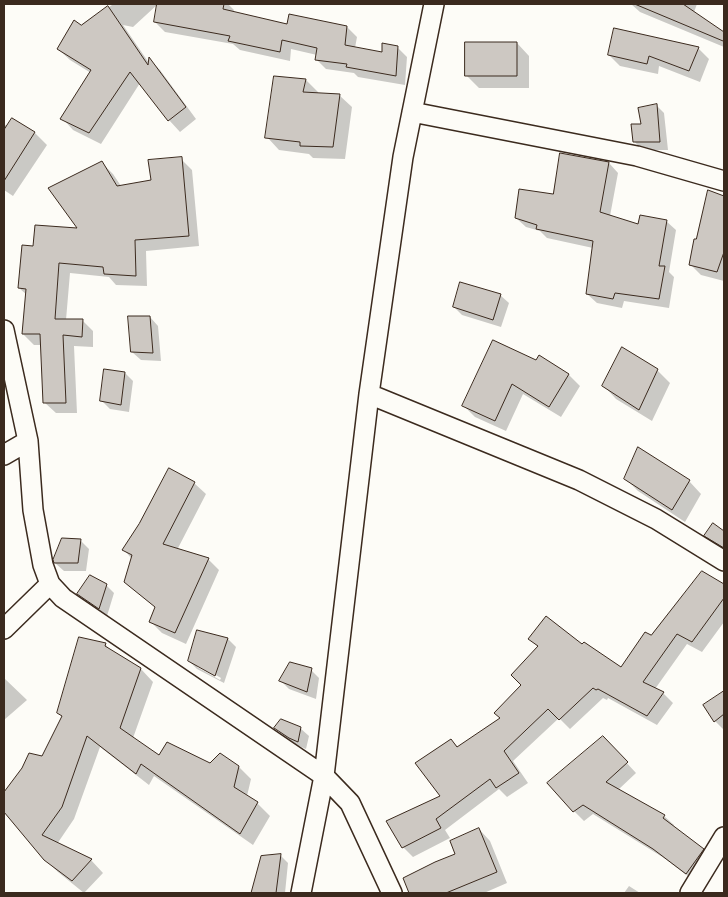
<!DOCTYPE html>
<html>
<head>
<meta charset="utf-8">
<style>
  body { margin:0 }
  #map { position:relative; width:728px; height:897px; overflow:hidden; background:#fdfcf7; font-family:"Architects Daughter",sans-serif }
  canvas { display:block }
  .frame { position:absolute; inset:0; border:5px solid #3b2a1e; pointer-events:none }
</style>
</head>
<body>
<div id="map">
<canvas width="728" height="897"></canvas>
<div class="frame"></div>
</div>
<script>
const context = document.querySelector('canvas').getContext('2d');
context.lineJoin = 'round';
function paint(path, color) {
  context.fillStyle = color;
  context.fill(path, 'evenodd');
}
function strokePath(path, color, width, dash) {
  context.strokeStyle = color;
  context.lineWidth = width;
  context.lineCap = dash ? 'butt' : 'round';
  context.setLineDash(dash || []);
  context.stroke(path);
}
const shadow = new Path2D(`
  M111,4h47l-25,23 -10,-2 26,38 1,-3 10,10 36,49 -16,13 -11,-12 -29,-37 -39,61 -28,-14 -11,-12 29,-45 -21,-13 -12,-11 23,-22 31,-22z
  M158,4h70l6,6 -1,3 55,13 59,1 10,10 -2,11 28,5 14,-6 10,10 -2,28 -47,-8 -4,-4 -28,-4 -10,-10 1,-4 -26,-6 -1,12 -50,-11 -7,-6 -68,-12 -10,-10z
  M631,4h66l-3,8 30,21v14l-84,-35z
  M517,43l12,13v32h-50l-12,-12z
  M698,48l11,11 -9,23 -41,-16 -1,8 -38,-8 -11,-11z
  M275,77l31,3 12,12v2l21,1 13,12 -7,52 -32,-1 -4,-4 -30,-4 -12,-13z
  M656,105l8,8 4,37h-26l-8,-9 8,-16z
  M12,120l23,13 12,12 -34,51 -9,-6v-66l4,3z
  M561,155l48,8 9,10 -8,43 29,10 27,-5 10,9 -7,42 5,5 -5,31 -45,-7 -2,7 -25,-5 -10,-9 6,-46 -46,-10 -7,-7 -14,-4 -10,-9 38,-23z
  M181,159l11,11 7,76 -53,5 1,35 -31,-1 -7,-8 -39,-4 -4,47h16l11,11v16l-19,-1 3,67h-21l-12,-11 -2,-57h-8l-11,-11 4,-39 -8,-7 15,-41 46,-17 22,-67 11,11 8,12 31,-5z
  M709,192l15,5v84l-23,-6 -11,-11z
  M500,295l9,8 -8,24 -39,-12 -8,-8z
  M150,317l8,9 3,35 -20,-1 -9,-8z
  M539,357l30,18 11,11 -19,31 -38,-23 -17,37 -31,-14 -11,-11 73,-45z
  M657,370l13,13 -18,38 -36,-22 -12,-13z
  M125,373l8,8 -4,31 -19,-3 -9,-9z
  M625,478l64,3 12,13 -16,28 -47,-31z
  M194,483l12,11 -29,56 31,9 11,11 -33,74 -24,-11 -11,-11 5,-14 -30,-26 6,-23 -8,-9z
  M80,540l9,9 -3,22h-22l-9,-8z
  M702,572l22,14v36l-22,30 -15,-8 -32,45 8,4 10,10 -16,22 -49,-27 -1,2 -4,-2 -33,31 -11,-11 -46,43 15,22 -21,14 -8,-8 -54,41 5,8 -37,19 -10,-10 39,-50 9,-57 8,8 43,-29 20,-34 16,-38 -8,-8 53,7 38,23 30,-32z
  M106,585l8,8 -7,23 -20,-14 -9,-8z
  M228,639l8,8 -12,36 -27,-14 -8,-8zM197,664l24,14 -1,2 -23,-13z
  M105,644l8,9 28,16 12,13 -20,56 26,19 80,10 12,12 -4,17 10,7 13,13 -17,29 -99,-69 -5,9 -49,-38 -26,72 -17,25 34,16 12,13 -19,20 -26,-21 -13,-13 -41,-49v-16l19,-25 20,-11 20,-41 -4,-4z
  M311,670l8,8 -3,21 -27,-10 -8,-8z
  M4,678l23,22 -23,20z
  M724,693v37l-9,-9 -11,-16z
  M276,728h24l9,8 -3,13 -7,-3 -15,-10z
  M613,748l23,25 -18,17 46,26 10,9 -1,2 30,23 9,10 -15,23 -33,-25 -71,-44 -9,7 -10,-10z
  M479,829l11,12 17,42 -23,10h-73l-7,-14 52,-25z
  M280,855l8,8 -3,30h-33l10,-35z
  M629,886l11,7h-16z`);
const building = new Path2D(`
  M157,4h67l-1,5 64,15 2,-10 58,12 -2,19 37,7v-9l16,3 -2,30 -50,-9 1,-3 -32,-4 2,-12 -35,-8 -2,12 -52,-11 2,-5 -76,-14z
  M635,4h48l41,28v9z
  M108,6l40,59 1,-8 37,50 -18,14 -38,-49 -41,61 -29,-14 31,-49 -34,-21 17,-29 7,5z
  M614,28l85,19 -10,24 -40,-15 -2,8 -39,-9z
  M465,42h52v34h-52z
  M274,76l32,3 -3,13 37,2 -7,53 -33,-1v-4l-35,-4z
  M657,104l3,38h-27l-2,-18h10l-3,-16z
  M12,118l23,14 -31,49v-51z
  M560,153l49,9 -9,50 38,12 2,-9 27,5 -8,46h6l-6,33 -44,-6 -2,6 -27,-5 7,-53 -57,-12 1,-4 -22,-7 4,-29 34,5z
  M182,157l7,79 -54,4 1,36 -32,-2 -1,-7 -44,-4 -4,56h28l-1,18 -19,-2 3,68h-23l-3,-69h-18l4,-45 -8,-1 4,-43 11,1 2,-21 42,3 -29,-40 54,-27 15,25 34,-6 -3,-20z
  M708,190l16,6v56l-7,20 -28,-7 5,-26h2z
  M460,282l41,12 -8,26 -40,-13z
  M128,316h22l3,37 -22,-1z
  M493,340l43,20 3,-5 30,19 -20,33 -37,-23 -17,37 -33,-15z
  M622,347l36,22 -19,41 -37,-24z
  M104,369l21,3 -4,33 -21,-4z
  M638,447l52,33 -18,30 -48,-31z
  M169,468l26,14 -32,62 46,14 -34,75 -26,-11 6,-15 -31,-25 8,-27 -10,-5 17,-26z
  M713,523l11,8v17l-20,-12z
  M62,538l19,1 -3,24h-24l-1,-3z
  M702,571l22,13v14l-32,44 -15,-8 -34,48 21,10 -17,24 -49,-27 -2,1 -3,-2 -34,32 -11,-11 -44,42 15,22 -23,15 -6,-9 -54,40 5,9 -39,20 -16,-27 54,-25 -25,-33 36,-24 6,8 43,-29 -6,-5 27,-28 -10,-10 27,-29 -10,-7 18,-23 36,28 2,-2 37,25 24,-35 6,3z
  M90,575l17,9 -8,25 -22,-15z
  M197,630l31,8 -13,38 -27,-15z
  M79,637l27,6 -1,3 36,22 -21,60 39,27 8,-13 43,21 10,-10 19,13 -5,21 24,15 -18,32 -99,-70 -5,10 -49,-38 -25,71 -20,28 50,24 -20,22 -28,-21 -40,-48v-20l18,-24 7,-15 13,3 20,-40 -5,-3z
  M290,662l22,6 -5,24 -28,-11z
  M724,691v23l-10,8 -11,-17z
  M281,719l20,8 -3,15 -9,-4 -15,-10z
  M603,736l25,26 -22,20 59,33 -2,3 41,31 -18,25 -33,-25 -70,-44 -10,7 -26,-29z
  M479,828l18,44 -51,21h-37l-6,-15 32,-16 20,-8 -5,-13z
  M281,854l-5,39h-25l10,-37z`);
const street = new Path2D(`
  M412,112l225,44 87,25
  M4,330l24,111 5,69 10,55 7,19 13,14 261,178 26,27 42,90
  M369,394l210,86 77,39 68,42
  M4,455l24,-14
  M4,629l46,-45
  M301,893l23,-117 45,-382 34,-237 31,-153
  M690,893l34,-56`);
paint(shadow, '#0003');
paint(building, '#cdc8c2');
strokePath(building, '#3b2a1e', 1);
strokePath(street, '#3b2a1e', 22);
strokePath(street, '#fdfcf7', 19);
</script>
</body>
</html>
